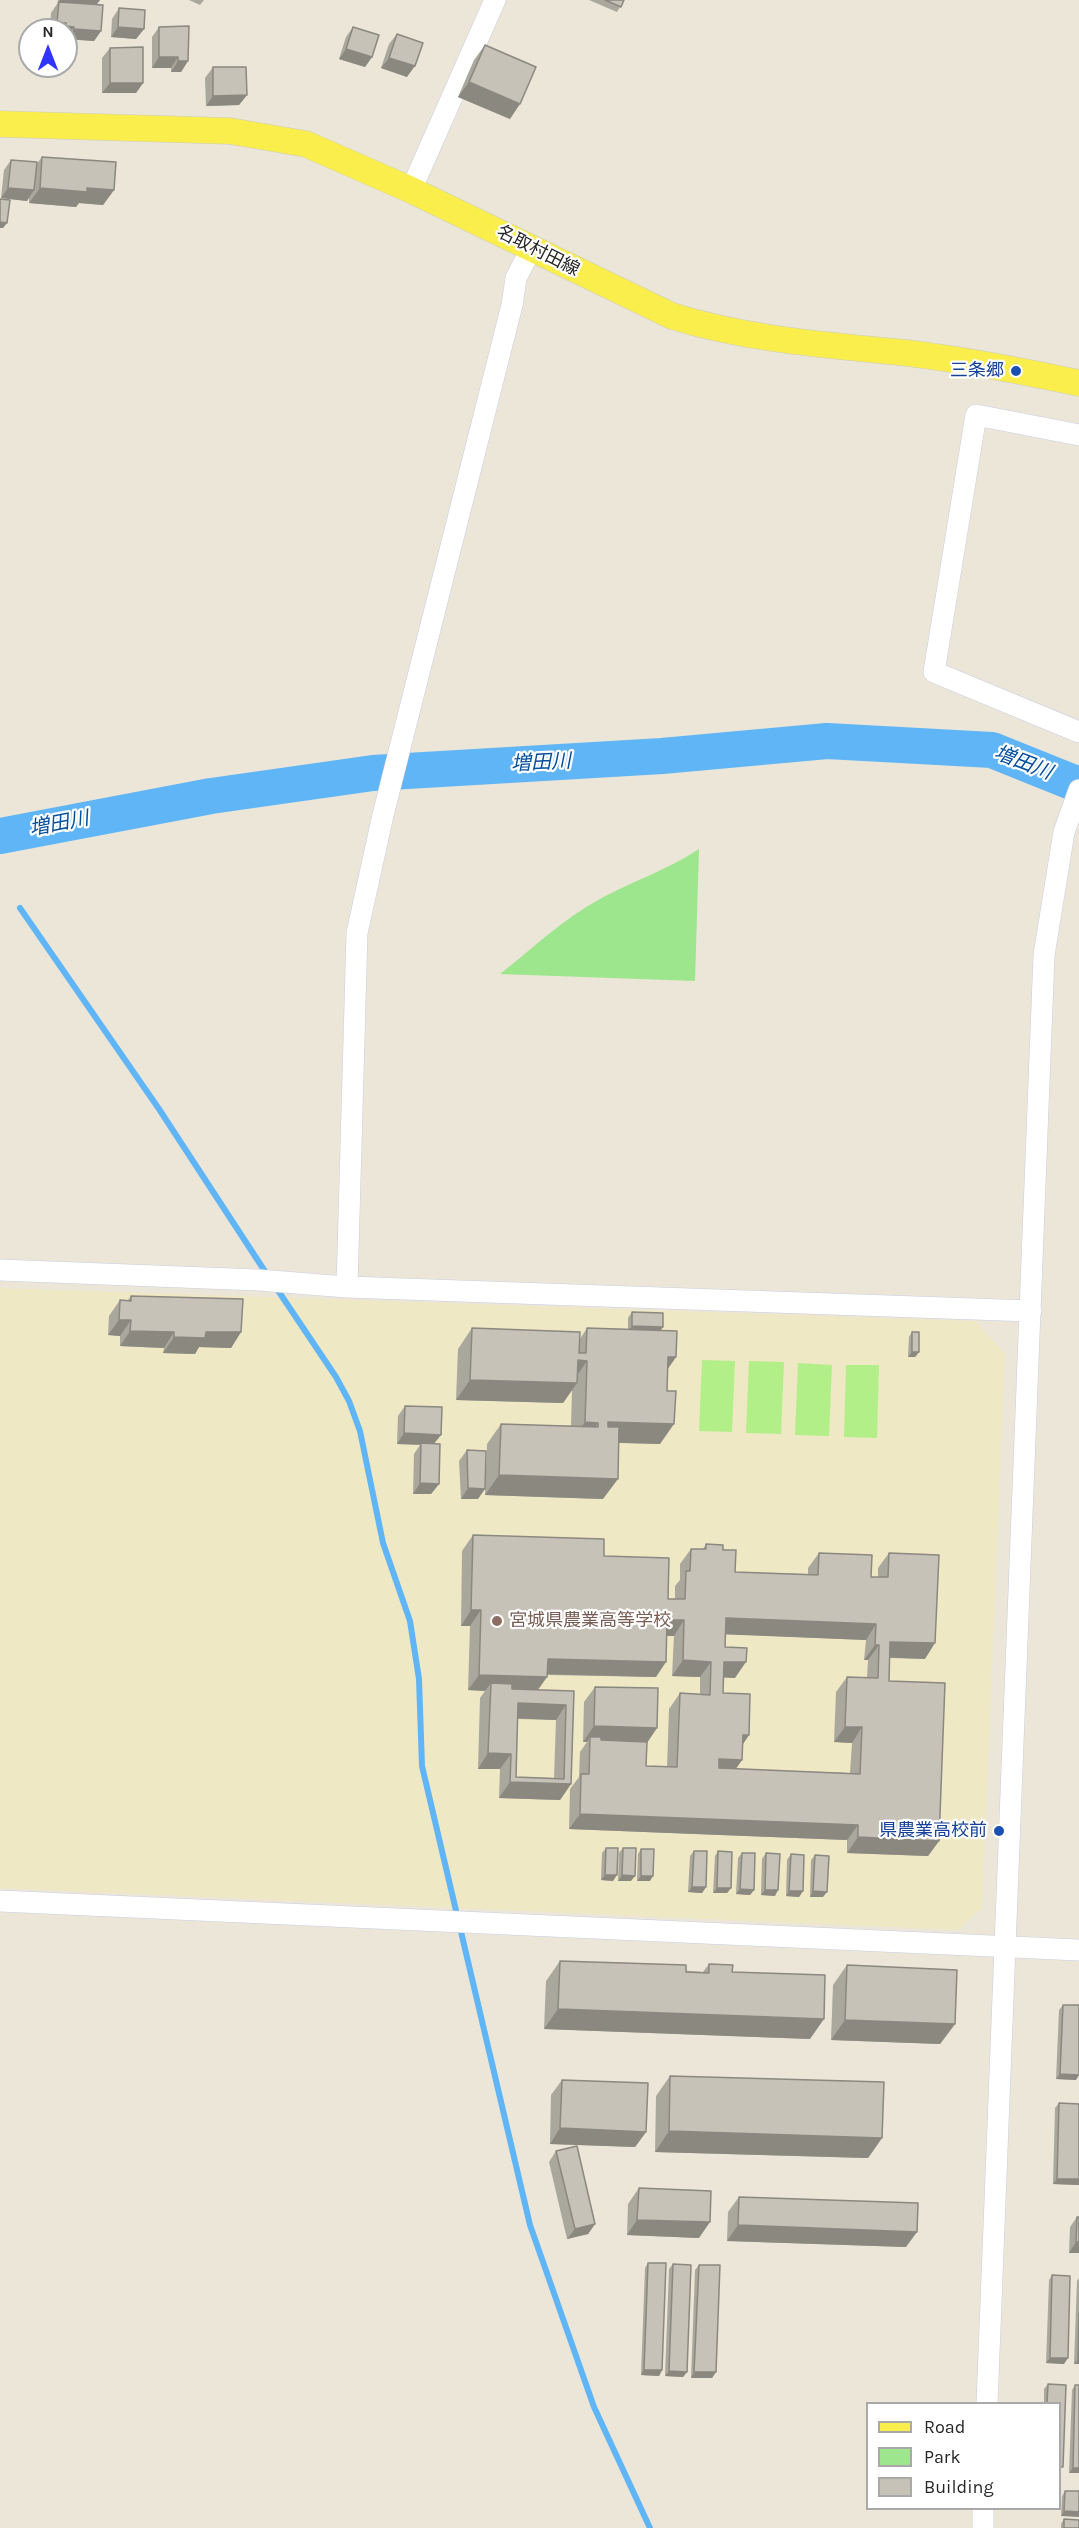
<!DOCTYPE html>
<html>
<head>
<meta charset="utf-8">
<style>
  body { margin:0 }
  #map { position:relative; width:1079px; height:2528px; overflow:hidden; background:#ebe6d7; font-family:Karla,sans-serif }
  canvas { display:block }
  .legend { position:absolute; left:866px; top:2402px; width:195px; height:108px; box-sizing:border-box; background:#fff; border:2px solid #a9a9a9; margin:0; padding:8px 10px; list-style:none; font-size:18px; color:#272727 }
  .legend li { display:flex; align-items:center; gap:12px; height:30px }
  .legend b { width:30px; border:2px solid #a9a9a9 }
  .north { position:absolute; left:18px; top:18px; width:60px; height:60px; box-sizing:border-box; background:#fff; border:2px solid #a9a9a9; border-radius:50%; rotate:0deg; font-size:16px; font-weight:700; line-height:24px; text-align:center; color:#272727 }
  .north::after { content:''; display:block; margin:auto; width:21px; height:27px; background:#3034ff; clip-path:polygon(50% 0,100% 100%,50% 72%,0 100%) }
</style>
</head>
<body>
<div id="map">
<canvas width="1079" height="2528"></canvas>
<ul class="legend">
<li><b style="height:8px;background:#faee4d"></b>Road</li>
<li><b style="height:16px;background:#9de68e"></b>Park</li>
<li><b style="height:16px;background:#c6c2b7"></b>Building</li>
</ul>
<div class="north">N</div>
</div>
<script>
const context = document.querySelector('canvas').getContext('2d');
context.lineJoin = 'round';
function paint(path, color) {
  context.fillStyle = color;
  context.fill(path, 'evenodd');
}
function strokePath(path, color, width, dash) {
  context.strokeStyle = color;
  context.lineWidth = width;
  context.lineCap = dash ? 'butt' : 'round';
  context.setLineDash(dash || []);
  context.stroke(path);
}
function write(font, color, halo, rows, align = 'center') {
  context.font = font + ' Karla,"Noto Sans JP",sans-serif';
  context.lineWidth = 4.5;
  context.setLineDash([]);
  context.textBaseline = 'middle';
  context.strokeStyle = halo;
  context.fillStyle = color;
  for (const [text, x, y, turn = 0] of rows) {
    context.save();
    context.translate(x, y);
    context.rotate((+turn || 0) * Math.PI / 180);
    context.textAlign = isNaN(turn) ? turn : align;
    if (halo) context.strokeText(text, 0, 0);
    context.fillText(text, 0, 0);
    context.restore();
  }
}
const education = new Path2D(`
  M0,1288l975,33 30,33 -23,554 -24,22 -958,-42z`);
const green = new Path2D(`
  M699,849l-4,132 -195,-7c32,-25 64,-56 100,-75 33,-18 67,-29 99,-50z`);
const pitch = new Path2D(`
  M702,1360l33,1 -3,71 -33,-1z
  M749,1361l35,1 -3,72 -35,-1z
  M798,1363l34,2 -3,71 -34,-1z
  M846,1365h33l-2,73 -33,-1z`);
const stream = new Path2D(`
  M20,908l139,201 109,167
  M275,1286l61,91 13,24 11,30 23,112 27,78 9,58 3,87 108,459 64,182 56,121`);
const river = new Path2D(`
  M0,836l211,-40 162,-23 289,-17 165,-15 165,9 87,35`);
const minor = new Path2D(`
  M411,190l84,-190
  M1079,435l-103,-20 -42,257 145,60
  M0,1270l258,10 89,7 684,24
  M347,1287l10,-354 26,-118 129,-510 4,-27 15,-29
  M0,1901l1079,49
  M987,2404l57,-1449 20,-123 15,-42
  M983,2528v-20`);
const major = new Path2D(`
  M0,124l230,7 76,13 105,46 261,126c77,24 156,29 235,37 58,7 115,18 172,30`);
const wall = new Path2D(`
  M58,0h42l-4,4 5,27 -7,10 -28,-2v-9h-16l1,-17 6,-9z
  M189,0h15l-4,5z
  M589,0h35l-7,12z
  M119,8l25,21 -8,10 -25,-2 1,-18z
  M159,27l29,34 -7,11h-10v-4h-19v-31z
  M353,27l19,30 -7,10 -26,-8 7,-22z
  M397,34l10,43 -26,-9 8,-24z
  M485,45l25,74 -52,-22 16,-37z
  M110,48l33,35 -7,10h-34v-35z
  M213,67l34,28 -8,10 -33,1 -1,-28z
  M42,157l72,33 -11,15 -24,-2 -3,4 -47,-4v-6l-2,4 -26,-3 3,-28 7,-10 25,5z
  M131,1296l110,36 -10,16 -32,-1 -4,7 -32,-1 1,-5 -44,-2v-10l-12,-1 1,-19 11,-16h8z
  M632,1312l29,18 15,27 -9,13 -7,74 -41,-1 -16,56 -118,-4 2,-51 14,-20 70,2 1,-36 -9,13 -107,-3 2,-51 14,-21 108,11 7,-11 41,1v-11z
  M912,1332l7,20 -4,5h-7l1,-20z
  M405,1406l29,38 5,40 -8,10h-18l1,-40 6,-9 -23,-1 1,-28z
  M467,1450l11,49h-17l-2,-38z
  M473,1535l131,21 64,43h7v-13l5,-6v-16l11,-15h12l3,-5 17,6 12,22 73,2v-6l11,-15 52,24h7v-9l11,-15 36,106 -35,-1 -1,23 50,160 -11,15 -81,-3v-13l-278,-11 1,-40 9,-12 1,-25 7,-10h-4l1,-40 11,-15 52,55 -1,24 21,1 2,-58 11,-16 20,1v-17l-28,-1 2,-40h-7l-11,41 -109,-2v2l-9,13 36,1 -3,93 -11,16 -61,-2 1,-29h-22l2,-71 5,-7 -17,-1 2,-64h-9l1,-75zM726,1634l140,6 -2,20h4l-1,18 -20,-1 -11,15 -2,50 18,1 -2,30 -114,-4 6,-9 1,-16 6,-9 -26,-42v-16l12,1 -10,-31zM518,1719l38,1 -2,58 -38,-1z
  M606,1848l7,33 -12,-1 1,-27z
  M623,1848l8,33h-13l1,-28z
  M641,1849l9,32h-13l1,-27z
  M694,1851l12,36 -4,6 -14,-1 2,-36z
  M718,1851l13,37 -4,5h-14l2,-37z
  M742,1853l12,37 -4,5 -14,-1 2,-36z
  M766,1853l9,43 -14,-1 1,-36z
  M791,1854l12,37 -4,6 -13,-1 1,-36z
  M815,1855l8,42h-13l1,-37z
  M560,1961l143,11 6,-8 23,8 78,67 -266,-10 2,-48z
  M847,1965l108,59 -15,20 -109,-4 2,-55z
  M1063,2005l13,75 -20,-1 3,-69z
  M670,2076l212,62 -14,20 -213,-6 1,-56z
  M562,2080l84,52 -11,15 -85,-3 1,-49z
  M1059,2103l20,1v81l-26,-1 2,-76z
  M556,2151l39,73 -7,10 -21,5 -18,-77z
  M639,2188l60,50 -72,-3 1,-31z
  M739,2197l167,50 -179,-6 1,-29z
  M1077,2217l2,36h-10l1,-26z
  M648,2263l14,107 -3,6 -18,-1 4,-107z
  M673,2264l14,108 -4,5 -18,-1 4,-107z
  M699,2265l17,107 -4,6h-21l4,-108z
  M1052,2275l12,89 -18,-1 3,-83z
  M1079,2278v86h-5l3,-83z
  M1048,2384l11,19h-15v-14z
  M1075,2385l4,88h-10l3,-83z
  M1065,2491h14l-18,25 1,-20z
  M1064,2519l15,9h-18v-4z`);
const shadedWall = new Path2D(`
  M60,0h40l-6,8 -35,-6z
  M57,22l9,1 -5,7h-9z
  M66,26l8,1 -8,10v-7h-3z
  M118,27l26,2 -8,10 -25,-2z
  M74,29l27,2 -7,10 -28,-2z
  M346,49l26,8 -7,10 -26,-8z
  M159,57h19l-7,11h-19z
  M389,58l26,8 -8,11 -26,-9z
  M178,61h10l-7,11h-10z
  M469,82l51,22 -10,15 -52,-22z
  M110,83h33l-7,10h-34z
  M247,95l-8,10 -33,1 7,-10z
  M8,188l26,2 -7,11 -26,-3z
  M40,188h47l27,2 -11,15 -24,-2 -3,4 -47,-4z
  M0,222l7,1 -4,5h-3z
  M119,1320h12l-11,16 -12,-1z
  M632,1326l31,1 -4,6 -31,-1z
  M130,1331l44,1 -10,16 -44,-2z
  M206,1332h35l-10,16 -32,-1 -4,7 -32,-1 11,-16z
  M912,1352h7l-4,5h-7z
  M668,1357h8l-14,20z
  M578,1360l9,1 -14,20z
  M470,1380l107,3 -14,20 -107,-3z
  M585,1422l13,1 -14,20 -13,-1z
  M608,1422l66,2 -14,20 -66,-2z
  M404,1433l37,2 -8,10 -36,-1z
  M499,1475l119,4 -15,20 -118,-4z
  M420,1483l19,1 -8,10h-18z
  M468,1488l17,1 -7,10h-17z
  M471,1610h10l-11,16h-9z
  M726,1618l150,6 -10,16 -150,-6z
  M667,1620h17l-10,16h-17z
  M890,1642l45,1 -10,16 -46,-2z
  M875,1645h4l-11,15h-4z
  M548,1659l118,3 -10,15 -119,-3z
  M683,1660l28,2 -11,15 -28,-1z
  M724,1662h22l-11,16 -22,-1z
  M479,1675l68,2 -11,15 -46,-1 1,-8 -6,8 -17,-1z
  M518,1703l48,2 -10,15 -48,-2z
  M594,1726l63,2 -10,15 -57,-1v-5l-3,5h-4z
  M845,1727h17l-10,16 -18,-1z
  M743,1735h6l-11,16z
  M488,1753l23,1 -11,15h-22z
  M719,1759l23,1 -11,15 -22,-1z
  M510,1782l61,2 -11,16 -61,-2z
  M580,1814l278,11 -11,15 -278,-11z
  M858,1837l81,4 -11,15 -81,-3z
  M605,1875h12l-4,6 -12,-1z
  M622,1875l13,1 -4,5h-13z
  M641,1876h12l-3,5h-13z
  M692,1887h14l-4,6 -14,-1z
  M717,1888h14l-4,5h-14z
  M740,1889l14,1 -4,5 -14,-1z
  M765,1890h13l-3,6 -14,-1z
  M789,1891h14l-4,6 -13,-1z
  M813,1891l14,1 -4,5h-13z
  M558,2009l266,10 -14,20 -266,-10z
  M845,2020l110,4 -15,20 -109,-4z
  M1060,2074l19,1 -3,5 -20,-1z
  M560,2128l86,4 -11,15 -85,-3z
  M669,2131l213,7 -14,20 -213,-6z
  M1057,2179h22v6l-26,-1z
  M637,2220l73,2 -11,16 -72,-3z
  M595,2224l-7,10 -21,5 8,-10z
  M738,2225l179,7 -11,15 -179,-6z
  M1076,2242h3v11h-10z
  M1050,2358h18l-4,6 -18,-1z
  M1078,2359h1v5h-5z
  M644,2370h18l-3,6 -18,-1z
  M669,2371l18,1 -4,5 -18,-1z
  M694,2372h22l-4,6h-21z
  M1073,2468h6v5h-10z
  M1064,2511l15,1v5l-18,-1z`);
const building = new Path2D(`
  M605,0h19l-3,7z
  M59,2l44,3 -2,26 -27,-2v-2l-8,-1v-3l-9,-1z
  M119,8l26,2 -1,19 -26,-2z
  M189,26l-1,35h-10v-4h-19v-30z
  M353,27l26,8 -7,22 -26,-8z
  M397,34l26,9 -8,23 -26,-8z
  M485,45l51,22 -16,37 -51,-22z
  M143,47v36h-33v-35z
  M213,67h33l1,28 -34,1z
  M42,157l74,5 -2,28 -27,-2v4l-47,-4z
  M11,160l26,2 -3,28 -26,-2z
  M0,199l10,1 -3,23 -7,-1z
  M131,1296l112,3 -2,33h-35l-1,6 -31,-1v-5l-44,-1 1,-11h-12l1,-20 11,1z
  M632,1312l31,1v14l-31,-1z
  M472,1328l108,4 -1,21h7l1,-25 90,3 -1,26h-8l-1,34h9l-2,33 -66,-2v5h11l-1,52 -119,-4 2,-51 97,3v-4l-13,-1 2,-61 -9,-1 -1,23 -107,-3z
  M912,1332h7v20h-7z
  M405,1406l37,1 -1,28 -37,-2z
  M421,1443l19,1 -1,40 -19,-1z
  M467,1450l19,1 -1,38 -17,-1z
  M473,1535l131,4v17l65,2 -1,41h17l1,-28h4l1,-22h15v-5l17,1v5h13l-1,22 83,3 1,-22 53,2 -1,22h17l1,-24 50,2 -4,88 -45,-1 -1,39 56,2 -6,158 -81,-4v-12l-278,-11 1,-40h8l1,-37h11v3l46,2 -1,24 31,1 3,-74 30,2 1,-33 -28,-2 1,-40h-17l-1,42 -118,-3 -1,18 -68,-2 2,-65h-10zM726,1618l150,6 -1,21h4l-1,33 -31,-1 -2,50h17l-2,47 -141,-6v-9l23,1 1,-25h6l1,-41 -27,-1 1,-31h22l1,-14 -22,-1z
  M491,1683l21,1v5l62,2 -3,93 -61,-2 1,-28 -23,-1zM518,1703l48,2 -2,74 -48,-2z
  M595,1687l63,1 -1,40 -63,-2z
  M606,1848h12l-1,27h-12z
  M623,1848h13l-1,28 -13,-1z
  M641,1849h13l-1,27h-12z
  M694,1851h13l-1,36h-14z
  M718,1851l14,1 -1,36h-14z
  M742,1853h13l-1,37 -14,-1z
  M766,1853l14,1 -2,36h-13z
  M791,1854l13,1 -1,36h-14z
  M815,1855l14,1 -2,36 -14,-1z
  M560,1961l126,4v7l23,1v-9l24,1 -1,7 93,3 -1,44 -266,-10z
  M847,1965l110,5 -2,54 -110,-4z
  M1063,2005h16v70l-19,-1z
  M670,2076l214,6 -2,56 -213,-7z
  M562,2080l86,3 -2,49 -86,-4z
  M1059,2103l20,1v75h-22z
  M577,2146l18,78 -20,5 -19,-78z
  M639,2188l72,3 -1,31 -73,-2z
  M739,2197l179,6 -1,29 -179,-7z
  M1077,2217h2v25h-3z
  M648,2263h18l-4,107h-18z
  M673,2264l18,1 -4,107 -18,-1z
  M699,2265h21l-4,107h-22z
  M1052,2275l18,1 -2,82h-18z
  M1079,2313v46h-1z
  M1048,2384l18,1 -3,82h-4v-64h-12z
  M1075,2385h4v83h-6z
  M1065,2491h14v21l-15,-1z
  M1064,2519l15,1v8h-15z`);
const markers = [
  [1016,371,6,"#1a4fb4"],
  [497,1621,6,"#8d6e63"],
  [999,1831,6,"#1a4fb4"]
];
const streetNames = [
  ["名取村田線",538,251,27]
];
const transitNames = [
  ["三条郷",1004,371],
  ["県農業高校前",987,1831]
];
const educationNames = [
  ["宮城県農業高等学校",509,1621]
];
const waterNames = [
  ["増田川",541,763,-3],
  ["増田川",1023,763,21],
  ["増田川",59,824,-11]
];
paint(education, '#efe8c4');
paint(green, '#9de68e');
paint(pitch, '#b2ef89');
strokePath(stream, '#60b5f6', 6);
strokePath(river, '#60b5f6', 36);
strokePath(minor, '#cccce2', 22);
strokePath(major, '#cbcbcb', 27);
strokePath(minor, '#fff', 21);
strokePath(major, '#faee4d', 26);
paint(wall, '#aaa79d');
paint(shadedWall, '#8b8880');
paint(building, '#c6c2b7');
strokePath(building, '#8b8880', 1.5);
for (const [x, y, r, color] of markers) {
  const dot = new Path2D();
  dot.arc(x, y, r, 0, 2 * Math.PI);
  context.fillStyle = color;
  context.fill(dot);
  strokePath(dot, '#fff', 2);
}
write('18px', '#272727', '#fff', streetNames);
write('18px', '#164399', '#fff', transitNames, 'right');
write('18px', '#785e54', '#fff', educationNames, 'left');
write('italic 20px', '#044f9d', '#fff', waterNames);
</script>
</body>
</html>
